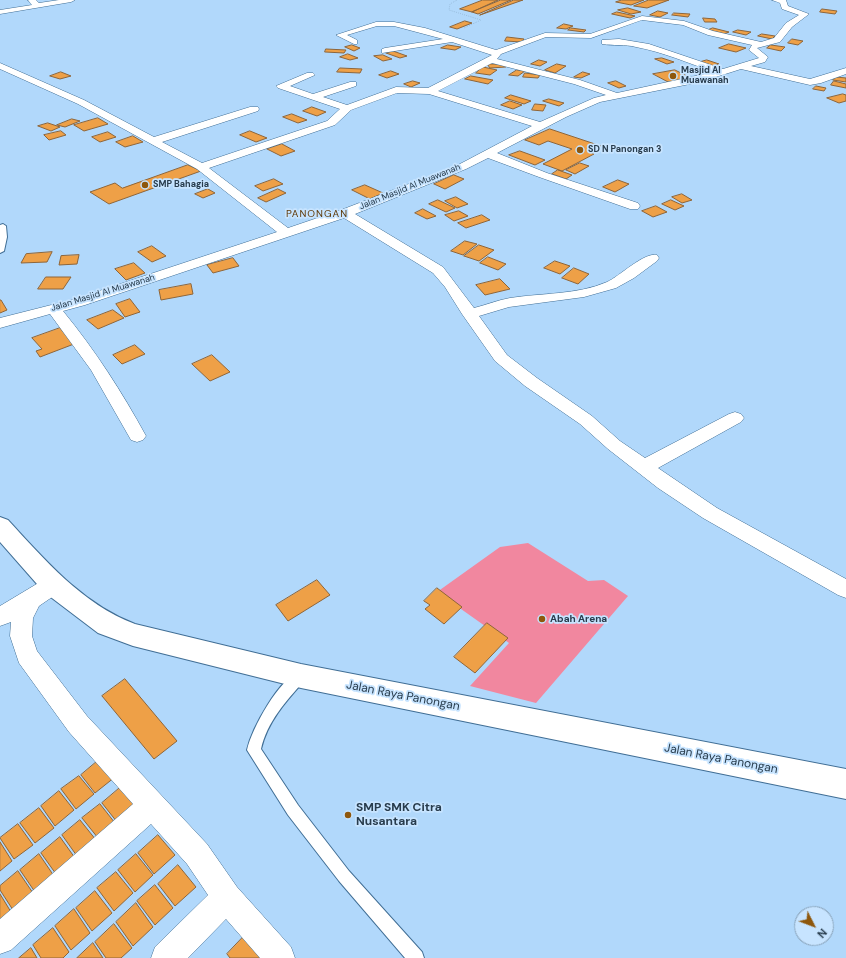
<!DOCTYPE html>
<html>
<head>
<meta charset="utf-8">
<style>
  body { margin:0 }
  #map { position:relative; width:846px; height:958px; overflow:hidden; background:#b1d8fb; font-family:"DM Sans",sans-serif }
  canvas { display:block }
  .north { position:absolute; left:794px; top:906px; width:40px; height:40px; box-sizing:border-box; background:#c7e4ff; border:1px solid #87a1b8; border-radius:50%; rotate:132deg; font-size:11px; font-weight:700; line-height:16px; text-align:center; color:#283c4d }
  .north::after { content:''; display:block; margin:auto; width:14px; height:18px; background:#8e570c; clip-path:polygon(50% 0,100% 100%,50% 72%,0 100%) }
</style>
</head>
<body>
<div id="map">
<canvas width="846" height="958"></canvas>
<div class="north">N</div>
</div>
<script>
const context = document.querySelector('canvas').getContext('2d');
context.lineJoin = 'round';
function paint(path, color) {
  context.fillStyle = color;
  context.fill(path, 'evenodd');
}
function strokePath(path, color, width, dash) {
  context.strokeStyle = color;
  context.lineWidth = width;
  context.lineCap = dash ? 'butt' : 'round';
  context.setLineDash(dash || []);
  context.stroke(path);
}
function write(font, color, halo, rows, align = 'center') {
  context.font = font + ' "DM Sans",sans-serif';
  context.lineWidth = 3.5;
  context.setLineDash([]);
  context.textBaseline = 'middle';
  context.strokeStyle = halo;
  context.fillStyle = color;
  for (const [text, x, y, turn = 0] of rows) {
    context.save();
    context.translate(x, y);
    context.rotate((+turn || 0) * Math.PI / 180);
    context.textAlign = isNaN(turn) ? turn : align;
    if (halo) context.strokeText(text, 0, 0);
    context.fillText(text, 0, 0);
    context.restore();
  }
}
const green = new Path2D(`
  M528,543l60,38 16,-1 24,16 -92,107 -66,-17 39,-43 -72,-51 63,-45z`);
const building = new Path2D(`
  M483,0h15l-26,12 -12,-3z
  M501,0h10l-33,14 -6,-2z
  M514,0h9l-43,15z
  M622,0h22l-13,5 -15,-3z
  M649,0h20l-22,8 -13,-2z
  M628,8l13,4 -10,2 -13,-4z
  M822,9l15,2 -2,3 -15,-2z
  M658,11l10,2 -8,4 -10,-2z
  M617,12l18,4 -5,2 -18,-4z
  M674,13l16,1 -2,3 -16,-2z
  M703,18l12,1 2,3h-12z
  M465,21l7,2 -15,6 -7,-2z
  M564,24l9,2 -7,3 -9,-1z
  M571,28l15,2 -2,2 -16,-2z
  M713,28l16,4 -5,2 -16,-4z
  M738,30l13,2 -5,3 -13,-3z
  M762,34l13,2 -3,3 -14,-3z
  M507,37l17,2 -2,3 -17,-1z
  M792,39l11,2 -5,4 -10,-2z
  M729,44l17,4 -10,4 -17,-4z
  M352,45l8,3 -6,3 -9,-4z
  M448,45l13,2 -6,3 -14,-2z
  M771,45l14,2 -4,4 -14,-3z
  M326,49l20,1 -2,3 -19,-1z
  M393,51l14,5 -7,2 -14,-5z
  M348,54l10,4 -8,2 -10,-3z
  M383,55l9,4 -9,2 -9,-5z
  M662,58l12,4 -7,2 -12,-5z
  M539,60l8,2 -7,4 -9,-2z
  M707,60l12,4 -7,2 -12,-4z
  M488,64h16l2,3 -16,1z
  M557,64l9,2 -11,7 -10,-3z
  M483,67l14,3 -7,5 -14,-2z
  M340,68l22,1 -2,4 -23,-1z
  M517,70l8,1 -7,5 -9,-1z
  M675,70l18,9 -23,4 -17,-9z
  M391,71l8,3 -12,4 -8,-3z
  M61,72l10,4 -11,3 -10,-3z
  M583,72l7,2 -9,4 -7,-1z
  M525,73l15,2 -2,3 -15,-1z
  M471,76l22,4 -5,4 -23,-5z
  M836,77l10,1v4l-13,-2z
  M413,81l7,2 -9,4 -7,-3z
  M616,81l10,5 -7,2 -11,-5z
  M834,81l12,3v4l-15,-3z
  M816,86l10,2 -2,3 -11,-2z
  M843,94l3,1v6l-7,2 -12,-5z
  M511,95l20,6 -7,3 -19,-6z
  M549,99l15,4 -5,3 -16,-5z
  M510,101l12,4 -9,4 -12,-4z
  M535,104l11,1 -3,6 -11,-1z
  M312,107l14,5 -9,4 -14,-5z
  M292,114l15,6 -9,3 -15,-6z
  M98,118l10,6 -24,7 -10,-6z
  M72,119l8,2 -15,6 -8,-2z
  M48,123l12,4 -9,4 -13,-5z
  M550,129l51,17 -12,6 5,2 -32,17 -19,-7 29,-15 -24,-8 -9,4 -14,-5z
  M61,131l5,4 -17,5 -5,-5z
  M250,131l17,7 -11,4 -16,-7z
  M108,132l8,5 -16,5 -8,-5z
  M133,136l10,6 -18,5 -9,-5z
  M282,144l13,7 -14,5 -14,-7z
  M520,151l25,9 -10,5 -26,-10z
  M580,163l9,3 -14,8 -9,-4z
  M188,165l13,6 -92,33 -19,-12 25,-9 7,5z
  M558,170l14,5 -6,4 -14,-5z
  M454,175l10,4 -19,10 -11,-5z
  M274,179l9,5 -20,7 -8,-5z
  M618,180l11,4 -14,8 -12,-5z
  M365,185l18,8 -13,6 -18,-9z
  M208,189l7,4 -12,5 -8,-4z
  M278,189l8,4 -20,9 -8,-4z
  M682,194l10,6 -10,3 -10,-6z
  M456,197l12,7 -11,4 -12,-7z
  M438,200l17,8 -9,4 -17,-8z
  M671,200l13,6 -9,4 -13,-6z
  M656,206l11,6 -14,5 -11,-6z
  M423,209l13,7 -9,3 -12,-6z
  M459,211l9,5 -14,5 -9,-6z
  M482,215l8,5 -24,8 -8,-5z
  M465,241l12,3 -14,11 -12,-4z
  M479,245l15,5 -15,11 -15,-5z
  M152,246l14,10 -14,6 -14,-10z
  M52,252l-5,10 -26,1 5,-9z
  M79,255l-2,9 -18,1 2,-9z
  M488,257l18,7 -8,6 -18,-7z
  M233,258l6,8 -26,7 -6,-8z
  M555,261l15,5 -10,8 -16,-6z
  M134,263l11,10 -19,7 -11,-11z
  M574,268l15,6 -11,10 -16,-6z
  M46,277h25l-8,12h-25z
  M500,279l10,10 -25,6 -9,-10z
  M191,284l2,10 -32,6 -2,-10z
  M130,299l10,13 -15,5 -9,-13z
  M0,300h1l6,10 -7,3z
  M113,310l11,8 -26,11 -11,-9z
  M60,328l14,16 -34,13 -4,-6 6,-2 -10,-11z
  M135,345l10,9 -23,10 -9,-9z
  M212,355l18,17 -20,9 -18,-17z
  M317,580l13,15 -42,26 -12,-16z
  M437,588l25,19 -18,17 -19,-15 5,-4 -6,-4z
  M487,623l21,15 -33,35 -21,-16z
  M125,679l52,62 -23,18 -52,-63z
  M100,759l15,18 -20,16 -14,-18z
  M79,776l15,18 -18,15 -15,-20z
  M122,786l15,19 -20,17 -15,-19z
  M59,791l15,19 -19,16 -14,-20z
  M100,804l15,19 -17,15 -16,-20z
  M39,808l15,20 -19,15 -15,-20z
  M80,820l16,20 -19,16 -15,-21z
  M18,824l15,21 -19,14 -14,-21z
  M158,835l17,20 -21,19 -16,-21z
  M60,837l15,21 -19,16 -15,-21z
  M0,842l12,19 -12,10z
  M39,854l15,22 -19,16 -15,-22z
  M136,854l17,21 -18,17 -17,-22z
  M178,865l18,22 -21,19 -17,-22z
  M18,871l15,22 -20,17 -13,-20v-4z
  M116,872l17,21 -19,18 -17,-23z
  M155,885l18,23 -18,17 -18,-24z
  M95,891l17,22 -20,18 -16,-23z
  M0,894l11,18 -11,10z
  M136,903l17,24 -20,19 -17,-24z
  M74,909l16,24 -19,17 -16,-24z
  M114,924l18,24 -11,10h-15l-11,-16z
  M53,928l16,24 -6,6h-22l-8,-13z
  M247,933l20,25h-37l-3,-4z
  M93,943l10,15h-26z
  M31,948l6,10h-18z`);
const path = new Path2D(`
  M457,0l-7,4 -1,6 32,10 -17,8`);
const lane = new Path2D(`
  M3,224l3,2 1,11 -3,14 -4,2v-28z
  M300,671l4,2 2,4 -2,4c-18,20 -37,41 -43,68l37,56 51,66 73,81 2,6h-19l-66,-77 -51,-66 -41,-65c5,-22 32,-71 53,-79z`);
const street = new Path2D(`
  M28,0h8l3,3 20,-3h16l-4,2 -71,12v-4l32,-5z
  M772,0h14l2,6 21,8 -17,13 -12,15 -23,6 11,9 -3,5 -14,4 59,13 36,-11v6l-25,9 -11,2 -69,-16 -41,13 -100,20 -34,15 -69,36 50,20 91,30 2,3 -2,3h-8l-91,-32 -51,-19 -22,11 -111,45 88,53 31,41c12,-3 24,-8 36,-10 31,-5 67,-3 97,-16 13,-6 37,-30 50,-27l2,3 -2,3 -23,17 -18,10 -32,9 -75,10 -30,9 28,39 30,23 55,38 28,25 25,17 84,-44 6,-2 6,2 3,4 -3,4 -83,46 59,40 129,71v19l-8,-3 -135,-77 -45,-30 -50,-39 -28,-25 -55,-38 -30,-25 -33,-47 -17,-27 -12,-14 -89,-55 -259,87 -22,6c32,39 59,81 83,125l-3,4 -6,2 -6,-2 -40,-70 -41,-56 -50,14v-10l75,-19 202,-67 -80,-63 -119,-65 -78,-35v-6l84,37 70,37 96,-30h8l1,2 -1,2 -96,31 40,21 125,-42 13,-12 -62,-21 -2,-2 31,-13h6l2,2 -25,11 23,8 37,-12h6v4l-33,11 24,8 49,-18 32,1 64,-33 -40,-13 -70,11v-4l3,-1 58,-9 -49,-13h-17l-30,9 10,5v4h-3l-18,-9 40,-13h18l31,6 71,22 49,-17 45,1 52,-18 42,5 29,10 48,11 13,-4 12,-15 13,-8 -17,-6 -2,-6zM642,20l41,5 25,10 44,10 -3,5 10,8 -36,11 -74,-25 -30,-5 -17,1v4c11,2 23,0 34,3 27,5 52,16 78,25l-97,21 -37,-13 -83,-21 4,-5 45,-17 45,1zM492,63l82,21 32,11 -12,3 -54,24 -102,-31zM397,93l32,1 103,32 -74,39 -117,45 -53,18 -79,-60 126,-43 16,-15z
  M53,576l8,3 3,6 -3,6 -22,15 -6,12 -1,18 5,15 50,65 120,128 30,43 54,60 4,11h-35l-34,-39 -38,39h-37l4,-11 53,-52 -21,-31 -36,-40 -140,126 -11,4v-35l133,-115 -64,-72 -50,-69 -9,-27 1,-14 -11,4v-20l45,-27z`);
const secondary = new Path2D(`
  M0,517l8,3c37,40 74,84 127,104l166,40 545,105v30l-545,-111 -168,-42 -35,-13 -54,-41 -44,-50z`);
const markers = [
  [673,76,4,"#8e570c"],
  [580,150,4,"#8e570c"],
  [145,185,4,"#8e570c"],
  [542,619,4,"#8e570c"],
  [348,815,4,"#8e570c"]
];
const farPoinames = [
  ["Masjid Al",681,71],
  ["Muawanah",681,81],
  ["SD N Panongan 3",588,150],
  ["SMP Bahagia",153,185]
];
const farStreetnames = [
  ["Jalan Masjid Al Muawanah",410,187,-22],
  ["Jalan Masjid Al Muawanah",103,293,-17]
];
const farQuarternames = [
  ["PANONGAN",317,214]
];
const poiNames = [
  ["Abah Arena",550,619]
];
const nearStreetnames = [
  ["Jalan Raya Panongan",403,696,11],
  ["Jalan Raya Panongan",721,759,11]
];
const nearPoinames = [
  ["SMP SMK Citra",356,808],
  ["Nusantara",356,822]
];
paint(green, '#f1879f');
paint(building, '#eea047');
strokePath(building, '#8e6539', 1);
strokePath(lane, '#406e95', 2);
strokePath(street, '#406e95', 1);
strokePath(secondary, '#406e95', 2);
strokePath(path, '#86a7c5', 1, [0.5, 1.5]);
paint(lane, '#fff');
paint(street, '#fff');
paint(secondary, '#fff');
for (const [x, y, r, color] of markers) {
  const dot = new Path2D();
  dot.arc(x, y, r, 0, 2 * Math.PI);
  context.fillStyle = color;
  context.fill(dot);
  strokePath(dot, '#c7e4ff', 1.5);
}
write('bold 9px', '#283c4d', '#c7e4ff', farPoinames, 'left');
write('9px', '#283c4d', '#c7e4ff', farStreetnames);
context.letterSpacing = '1px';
write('10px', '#5e3806', '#c7e4ff', farQuarternames);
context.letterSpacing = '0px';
write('bold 10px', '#283c4d', '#c7e4ff', poiNames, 'left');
write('12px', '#283c4d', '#c7e4ff', nearStreetnames);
write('bold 12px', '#283c4d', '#c7e4ff', nearPoinames, 'left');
</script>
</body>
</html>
